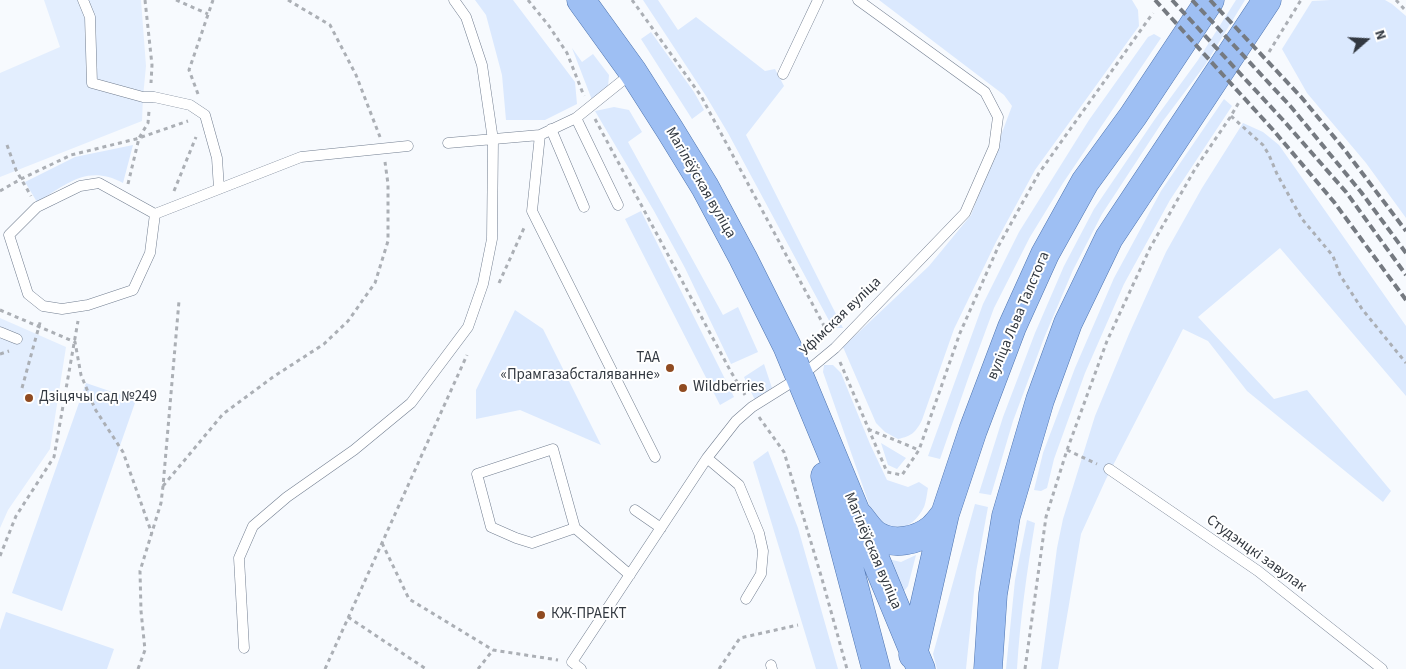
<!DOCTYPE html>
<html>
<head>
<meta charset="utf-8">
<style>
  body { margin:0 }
  #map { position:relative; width:1406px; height:669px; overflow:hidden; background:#f7fafe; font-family:"Source Sans 3",sans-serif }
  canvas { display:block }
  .north { position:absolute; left:1341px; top:15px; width:50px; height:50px; -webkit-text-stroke:4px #fff; paint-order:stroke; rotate:71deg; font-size:14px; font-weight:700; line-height:20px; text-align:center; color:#333941 }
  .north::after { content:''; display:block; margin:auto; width:18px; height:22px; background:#333941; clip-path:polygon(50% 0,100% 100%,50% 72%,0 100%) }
</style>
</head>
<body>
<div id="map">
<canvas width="1406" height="669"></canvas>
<div class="north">N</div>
</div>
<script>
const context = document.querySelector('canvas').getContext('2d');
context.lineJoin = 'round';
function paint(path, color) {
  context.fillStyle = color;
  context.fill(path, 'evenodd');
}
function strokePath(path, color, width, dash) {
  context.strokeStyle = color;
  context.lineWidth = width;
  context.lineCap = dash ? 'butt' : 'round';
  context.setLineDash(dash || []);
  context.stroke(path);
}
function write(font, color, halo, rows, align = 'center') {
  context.font = font + ' "Source Sans 3",sans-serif';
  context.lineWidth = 4;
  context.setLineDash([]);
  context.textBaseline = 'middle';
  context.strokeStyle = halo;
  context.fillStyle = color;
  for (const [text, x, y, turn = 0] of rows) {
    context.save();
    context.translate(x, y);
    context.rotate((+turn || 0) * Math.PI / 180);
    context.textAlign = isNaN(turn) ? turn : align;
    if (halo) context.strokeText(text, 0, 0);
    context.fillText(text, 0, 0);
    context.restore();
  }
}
const built = new Path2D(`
  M44,0h97l5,66 -3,31 -1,24 -142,56v-104l60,-26z
  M0,318l66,29 -16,102 -42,61 -8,18z`);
const green = new Path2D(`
  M475,0h38l62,82 2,22 -32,16h-39l-4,-45 -16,-60z
  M643,0h15l20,30 18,-13 69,54 10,-2 9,17 -38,49 97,193h-10l-105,-195 -22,-37z
  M879,0h253l6,10 1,16 -104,144 -39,72 -42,87 -32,91c-6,12 -10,16 -24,19l-13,-7 -9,-9 -33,-76 86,-81 42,-51 41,-109 -8,-11z
  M1236,0h9l-40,65 -42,56 -61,93 -29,56 -29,68 -31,83 -22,74 -12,-2 24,-76 32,-84 29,-67 30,-57 61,-90 43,-59z
  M1330,0h55l7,4 14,12v202l-40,-55 -59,-70 -25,-44 30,-48z
  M651,32l43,60 10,18 -12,9 -51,-80z
  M1154,34l7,4 -98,145 -33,54 -36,71 -24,65 -30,86 -12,-3 55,-152 36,-72 70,-112 59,-83z
  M572,48l10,14 11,-8 16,21 -1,12 -16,13z
  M1224,99l8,7 -62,94 -46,84 -39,89 -31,86 -7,29 -6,3 -7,-1 9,-37 32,-85 39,-90 47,-87z
  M614,107l15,3 13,22 -14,10 95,173 15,-8 20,45 -27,12 -46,-96 -31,-57 -59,-100z
  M1243,123l20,9 16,13 127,181v70l-126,-148 -82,69 76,82 33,-9 84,101 -8,11 -136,-111 -39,-50 -25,-12 -77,150 -25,55 -23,135h-17l16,-121 6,-29 32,-103 34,-82 37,-82 36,-64z
  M133,145l-10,38c-36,-19 -55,1 -86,19l-12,-20 50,-25z
  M641,211l93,186 -14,8 -95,-186z
  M515,310l28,19 58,116 -81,-35 -44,9v-29z
  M764,364l8,24 -17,12 -11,-23z
  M824,365h9l8,8 29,71 17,36 21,7 11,-5 9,6c-1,6 -2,14 -4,19 -7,15 -23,27 -39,19 -8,-4 -11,-12 -15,-19l-47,-135z
  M86,383l50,17 -74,211 -50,-18z
  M881,443l25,15 -9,11 -9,-4z
  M768,451l30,77 40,141h-22l-63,-207z
  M975,504l13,3 -12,65 -10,97h-29l-4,-15z
  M1027,520l8,3c-8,48 -15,97 -18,146h-11l9,-89z
  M916,555l-8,31 -6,8 -14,-35 13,3z
  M6,612l108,37 -7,20h-107v-39z`);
const path = new Path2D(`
  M145,0l7,65 -1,18
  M176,0l32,14
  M288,0l42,25 26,50 24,62
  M528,0l21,26 18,27 17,43
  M632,0l69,96 128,239
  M1396,0l10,11
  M1269,52l32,-52
  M198,94l-9,-24 24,-70
  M1231,116l32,29 6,10 8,19 25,45 31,37 7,19 22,34 44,54
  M595,119l136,253 14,23
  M7,145l9,25 15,26
  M128,184l11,-46 9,-15 1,-12
  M0,191l21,-12 50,-24 65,-16 52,-18
  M174,191l22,-54
  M499,283l25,-55
  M0,310l75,32 6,33 14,34 28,43 29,82
  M0,354l9,-3
  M840,362l47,110 15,3 17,-25 41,-117 39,-88 40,-72 114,-160
  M22,388l19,-69
  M759,417l25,35 38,127 25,90
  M868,429l51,21
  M1067,450l30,14
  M163,486l60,-72 50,-37 51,-33 24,-23 27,-38 13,-42v-57l-3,-22
  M382,543l27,56 84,51 65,10
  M0,556l16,-40 38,-59 24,-136
  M348,617l78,52
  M138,669l7,-19 -4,-39 -1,-40 21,-68 2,-17 16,-185
  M325,669l142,-314
  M478,669l15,-19
  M719,669l21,-31 58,-13
  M1025,669l21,-152 21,-67 40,-109 43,-93 45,-79 36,-53 8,-14`);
const service = new Path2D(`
  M83,0l7,17 2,66 51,14h11l36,8 15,10 12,43 2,31
  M783,74l35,-74
  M551,129l33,78
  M540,135l-8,76 123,246
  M448,143l92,-8 36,-17
  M618,205l-42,-87 56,-45
  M155,214l-5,39 -17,37 -45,15 -26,4 -19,-3 -15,-12 -19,-59 28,-28 43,-21 19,-3 56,31 146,-57 107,-11
  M0,332l17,7
  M707,458l32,27 20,48 4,18 -2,23 -15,25
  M1109,469l149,102 124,98
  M635,510l26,18
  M575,528l-43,15 -16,-5 -25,-11 -14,-53 76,-25 22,79 55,47
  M244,648l-5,-90 14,-32 34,-29 67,-47 57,-47 57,-76 15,-43 9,-45 1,-99 -11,-75 -16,-48 -12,-17
  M771,665l1,4
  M581,669l-9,-7 135,-204 29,-37 16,-14 48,-30 35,-29 130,-135 29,-66 4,-30 -13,-25 -127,-92`);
const primary = new Path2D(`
  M581,0l52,72 37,58 35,57 38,71 44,88 134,323
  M825,476l51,193
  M860,517c5,6 10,14 16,18 17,11 41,6 56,-6 5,-4 9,-10 13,-15
  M913,655l32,-141 28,-84 39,-103 33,-73 40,-72 48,-66 77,-116
  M988,669l5,-75 13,-78 34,-116 28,-77 41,-85 158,-238`);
const rail = new Path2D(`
  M1155,0l119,131 60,71 72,98
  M1172,0l111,120 63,72 60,83
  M1192,0l100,108 69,84 45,61
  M1210,0l92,98 42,51 62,82`);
const markers = [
  [670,368,5,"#904b21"],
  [683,388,5,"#904b21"],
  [29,398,5,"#904b21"],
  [541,615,5,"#904b21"]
];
const streetNames = [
  ["Магілёўская вуліца",700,183,60],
  ["вуліца Льва Талстога",1019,316,-67],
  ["Уфімская вуліца",841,317,-44],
  ["Магілёўская вуліца",872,551,67],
  ["Студэнцкі завулак",1256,554,36]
];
const poiNames = [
  ["ТАА",660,359,"right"],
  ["«Прамгазабсталяванне»",660,376,"right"],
  ["Wildberries",693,388],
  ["Дзіцячы сад №249",39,398],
  ["КЖ-ПРАЕКТ",551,615]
];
paint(built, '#e3eefe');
paint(green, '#dbe9fe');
strokePath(service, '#727e90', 11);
strokePath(primary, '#4f75b0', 29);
strokePath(path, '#abafb5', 3, [4, 4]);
strokePath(service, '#fff', 10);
strokePath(primary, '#9ebff3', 28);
strokePath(rail, '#757a81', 4, [8, 4]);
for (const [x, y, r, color] of markers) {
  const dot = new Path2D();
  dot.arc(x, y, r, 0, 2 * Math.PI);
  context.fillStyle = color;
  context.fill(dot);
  strokePath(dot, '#fff', 2);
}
write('15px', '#333941', '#fff', streetNames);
write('15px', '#333941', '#fff', poiNames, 'left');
</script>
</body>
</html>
